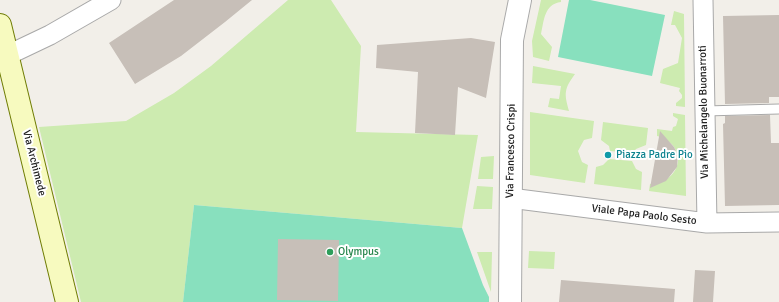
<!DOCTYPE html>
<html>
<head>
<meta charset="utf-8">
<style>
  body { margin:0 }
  canvas { display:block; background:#f2efe9 }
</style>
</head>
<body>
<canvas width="779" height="302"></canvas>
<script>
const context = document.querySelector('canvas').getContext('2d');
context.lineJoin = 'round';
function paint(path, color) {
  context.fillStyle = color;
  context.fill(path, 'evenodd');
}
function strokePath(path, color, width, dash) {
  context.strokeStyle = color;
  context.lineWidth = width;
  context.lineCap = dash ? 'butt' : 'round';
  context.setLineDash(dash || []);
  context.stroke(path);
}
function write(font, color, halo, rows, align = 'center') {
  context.font = font + ' Signika,sans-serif';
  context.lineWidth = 4;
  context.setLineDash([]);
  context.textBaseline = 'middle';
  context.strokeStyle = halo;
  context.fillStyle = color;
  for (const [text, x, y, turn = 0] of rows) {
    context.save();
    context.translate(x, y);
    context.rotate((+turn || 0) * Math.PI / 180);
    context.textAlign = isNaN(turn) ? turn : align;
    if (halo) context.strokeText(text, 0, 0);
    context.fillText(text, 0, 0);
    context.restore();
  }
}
const grass = new Path2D(`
  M288,0h43l30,46 -5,86 122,3 -16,93 -268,-23 -11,97h-102l-42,-175 87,-6 48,-28 37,-27z
  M541,0h20v2c-17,2 -17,19 -20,32l11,13 -3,14 -16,-4 -1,-16z
  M674,11l10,3 1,93 -9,-1v-3l6,-5v-3l-3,-4 1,-3 -20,-5 3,-14 15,-6 4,-25 -7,-13h-4z
  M533,66l42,8c-11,15 -11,19 -6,37l-21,-4 2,-9 9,1 2,-13 -29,-3z
  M530,112l64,9 -2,17 -8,2 -6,11 4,11 6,3 -3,18 -55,-8z
  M673,113l12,2 1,81 -37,-5 1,-7c34,-2 38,-40 7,-48v-7l15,2 1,-4 3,-1 2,-7 -5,-3z
  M603,122l45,6 -2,17 -10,4 -3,4 -23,-2 -1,-5 -8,-6z
  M494,156l-1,23h-15l3,-22z
  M609,159l23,2 4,8 6,3 -1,18 -47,-6 2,-17 7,-2z
  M477,186l16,1 -1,22h-19z
  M529,251l26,1 -1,17 -26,-1z
  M477,252h15l-1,40z`);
const pitch = new Path2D(`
  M569,0h21l75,15 -13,61 -94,-19z
  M194,205l268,23 21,57 6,12v5h-306z`);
const building = new Path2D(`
  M174,0h78l-27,22 -44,34 -46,28 -26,-41z
  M779,15v82h-10v6l-44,1 -2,-88z
  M471,38l24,4 -9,56 -28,-11 -3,48 -40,-2 3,-61 -42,-4 1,-23z
  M770,115l1,28h8v62l-54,1 -2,-82 2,-1v-7z
  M660,131l14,16 4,8 -1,12 -11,14 -16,7z
  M278,239l61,1 -1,61 -61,-1z
  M695,270l20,1 -2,31h-20z
  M561,280l114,9 -1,13h-115z`);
const service = new Path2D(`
  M705,111l74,-2`);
const minor = new Path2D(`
  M703,0l4,223
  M8,55l42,-20 61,-35
  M510,198l197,25 72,-1`);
const tertiary = new Path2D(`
  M510,302l2,-262 8,-40`);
const secondary = new Path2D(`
  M0,25l67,277`);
const markers = [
  [608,155,4,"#0f9aa8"],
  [330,252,4,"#2e9e5b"]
];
const streetNames = [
  ["Via Michelangelo Buonarroti",704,112,-91],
  ["Via Francesco Crispi",511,151,-89],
  ["Via Archimede",34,163,76],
  ["Viale Papa Paolo Sesto",644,215,7]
];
const cultureNames = [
  ["Piazza Padre Pio",616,155]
];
const leisureNames = [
  ["Olympus",338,252]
];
paint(grass, '#cdebb0');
paint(pitch, '#88e0be');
paint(building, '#c7bfb8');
strokePath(service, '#a9a9a9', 11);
strokePath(minor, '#a9a9a9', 21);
strokePath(tertiary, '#a9a9a9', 24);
strokePath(secondary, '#707d05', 24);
strokePath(service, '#fff', 9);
strokePath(minor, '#fff', 19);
strokePath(tertiary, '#fff', 22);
strokePath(secondary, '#f7fabf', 22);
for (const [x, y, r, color] of markers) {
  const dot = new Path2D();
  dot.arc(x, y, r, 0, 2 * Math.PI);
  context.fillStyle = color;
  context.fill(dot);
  strokePath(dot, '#fff', 1.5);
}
write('11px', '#222', '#fff', streetNames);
write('11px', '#0d838f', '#fff', cultureNames, 'left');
write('11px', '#27864d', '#fff', leisureNames, 'left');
</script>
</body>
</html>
